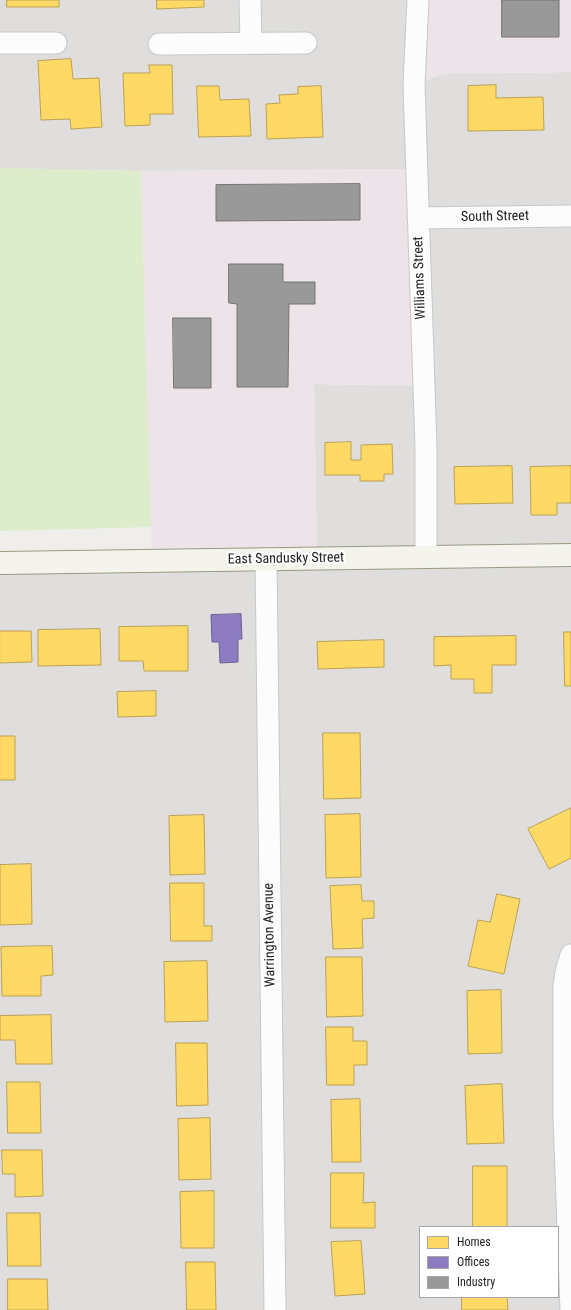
<!DOCTYPE html>
<html>
<head>
<meta charset="utf-8">
<style>
  body { margin:0 }
  #map { position:relative; width:571px; height:1310px; overflow:hidden; background:#f0eeeb; font-family:"Roboto Condensed",sans-serif }
  canvas { display:block }
  .legend { position:absolute; left:419px; top:1226px; width:140px; height:72px; box-sizing:border-box; background:#fff; border:1px solid #a7a7a7; margin:0; padding:5px 7px; list-style:none; font-size:12px; color:#222 }
  .legend li { display:flex; align-items:center; gap:8px; height:20px }
  .legend b { width:20px; border:1px solid #a7a7a7 }
</style>
</head>
<body>
<div id="map">
<canvas width="571" height="1310"></canvas>
<ul class="legend">
<li><b style="height:11px;background:#ffd966"></b>Homes</li>
<li><b style="height:11px;background:#8e7cc3"></b>Offices</li>
<li><b style="height:11px;background:#999"></b>Industry</li>
</ul>
</div>
<script>
const context = document.querySelector('canvas').getContext('2d');
context.lineJoin = 'round';
function paint(path, color) {
  context.fillStyle = color;
  context.fill(path, 'evenodd');
}
function strokePath(path, color, width, dash) {
  context.strokeStyle = color;
  context.lineWidth = width;
  context.lineCap = dash ? 'butt' : 'round';
  context.setLineDash(dash || []);
  context.stroke(path);
}
function write(font, color, halo, rows, align = 'center') {
  context.font = font + ' "Roboto Condensed",sans-serif';
  context.lineWidth = 4;
  context.setLineDash([]);
  context.textBaseline = 'middle';
  context.strokeStyle = halo;
  context.fillStyle = color;
  for (const [text, x, y, turn = 0] of rows) {
    context.save();
    context.translate(x, y);
    context.rotate((+turn || 0) * Math.PI / 180);
    context.textAlign = isNaN(turn) ? turn : align;
    if (halo) context.strokeText(text, 0, 0);
    context.fillText(text, 0, 0);
    context.restore();
  }
}
const residential = new Path2D(`
  M0,0h418l-4,85 29,-11 128,-2v483l-254,3 -3,-174 110,2 -7,-217 -276,2 -141,-3z
  M571,557v753h-571v-746zM420,1227h138v70h-138z`);
const industrial = new Path2D(`
  M418,0h153v72l-128,2 -29,11z
  M417,169l7,217 -110,-2 3,174 -165,3 -11,-390z`);
const grass = new Path2D(`
  M0,168l141,3 10,356 -151,4z`);
const homes = new Path2D(`
  M7,0h52v7h-52z
  M157,0h47v7l-47,2z
  M71,59l2,20 26,-1 3,49 -31,2 -1,-10 -29,1 -3,-59z
  M149,65h23l1,49h-23v11l-25,1 -2,-53h27z
  M496,85v13l47,-1 1,33 -76,1v-45z
  M197,86h22l1,14 29,-1 2,37 -52,1z
  M321,86l2,51 -56,2 -1,-35 14,-1 -1,-8 19,-1v-7z
  M351,442v18h10v-15l31,-1 1,30h-9v7h-24v-6h-35v-32z
  M512,466l1,37 -58,1 -1,-37z
  M571,466v37h-14v12h-26l-1,-48z
  M188,626v45h-44l-1,-10h-24v-34z
  M100,629l1,36 -63,1v-36z
  M0,631h31l1,31 -32,1z
  M564,632h7v54h-6z
  M516,636v29h-24v28h-18v-14h-23v-14l-17,1v-29z
  M384,640v27l-66,2 -1,-27z
  M156,691v25l-38,1 -1,-25z
  M323,733h37l1,65 -37,1z
  M0,736h15v44h-15z
  M571,808v50l-22,11 -21,-40z
  M360,814l1,63 -35,1 -1,-63z
  M204,815l1,59 -35,1 -1,-59z
  M31,864l1,60 -32,1v-60z
  M170,883h34v43h8v15h-41z
  M361,885l1,16h12v17l-12,1 1,29 -30,1 -3,-63z
  M497,894l23,5 -16,75 -36,-8 10,-46 12,2z
  M52,946l1,29 -12,1v20h-39l-1,-49z
  M326,957h36l1,59 -36,1z
  M207,961l1,60 -43,1 -1,-60z
  M501,990l1,63 -34,1 -1,-63z
  M51,1015l1,49h-36l-1,-24h-15v-24z
  M326,1027h27v14h14v24h-13v20h-27z
  M176,1043h31l1,62 -31,1z
  M7,1082h33l1,51h-33z
  M502,1084l2,59 -37,1 -2,-58z
  M360,1099l1,63h-29l-1,-62z
  M210,1118l1,61 -32,1 -1,-61z
  M2,1150h40l1,46 -28,1v-23h-12z
  M473,1166h34v61h-34z
  M331,1173h33l-1,30 12,-1v26h-44z
  M214,1191v57h-33l-1,-56z
  M7,1213h33l1,53h-33z
  M361,1241l4,53 -30,2 -4,-54z
  M186,1262h29l1,48h-29z
  M8,1279h39l1,31h-40z
  M462,1297h45l1,13h-46z`);
const offices = new Path2D(`
  M241,614l1,25h-4v23l-18,1 -1,-21h-7l-1,-27z`);
const industry = new Path2D(`
  M502,0h57v37h-57z
  M360,184v36l-144,1v-36z
  M229,264h54v18h32v22h-26l-1,83h-51v-83l-8,-1z
  M173,318h38v70h-37z`);
const minor = new Path2D(`
  M250,0l1,43
  M418,0l-4,85 12,362v110
  M0,43h56
  M159,44l147,-1
  M418,218l153,-2
  M266,559l9,751
  M571,1310l-7,-193v-131l2,-14 5,-17`);
const secondary = new Path2D(`
  M0,563l571,-8`);
const streetNames = [
  ["South Street",495,217,-1],
  ["Williams Street",420,278,-92],
  ["East Sandusky Street",286,559,-1],
  ["Warrington Avenue",270,935,-91]
];
paint(residential, '#dfdedc');
paint(industrial, '#ede4e9');
paint(grass, '#ddeccb');
paint(homes, '#ffd966');
strokePath(homes, '#bda252', 1);
paint(offices, '#8e7cc3');
strokePath(offices, '#6e6193', 1);
paint(industry, '#999');
strokePath(industry, '#757575', 1);
strokePath(minor, '#c9c8c7', 23);
strokePath(secondary, '#999a82', 24);
strokePath(minor, '#fdfcfc', 21);
strokePath(secondary, '#f4f4ed', 22);
write('14px', '#222', '#fff', streetNames);
</script>
</body>
</html>
